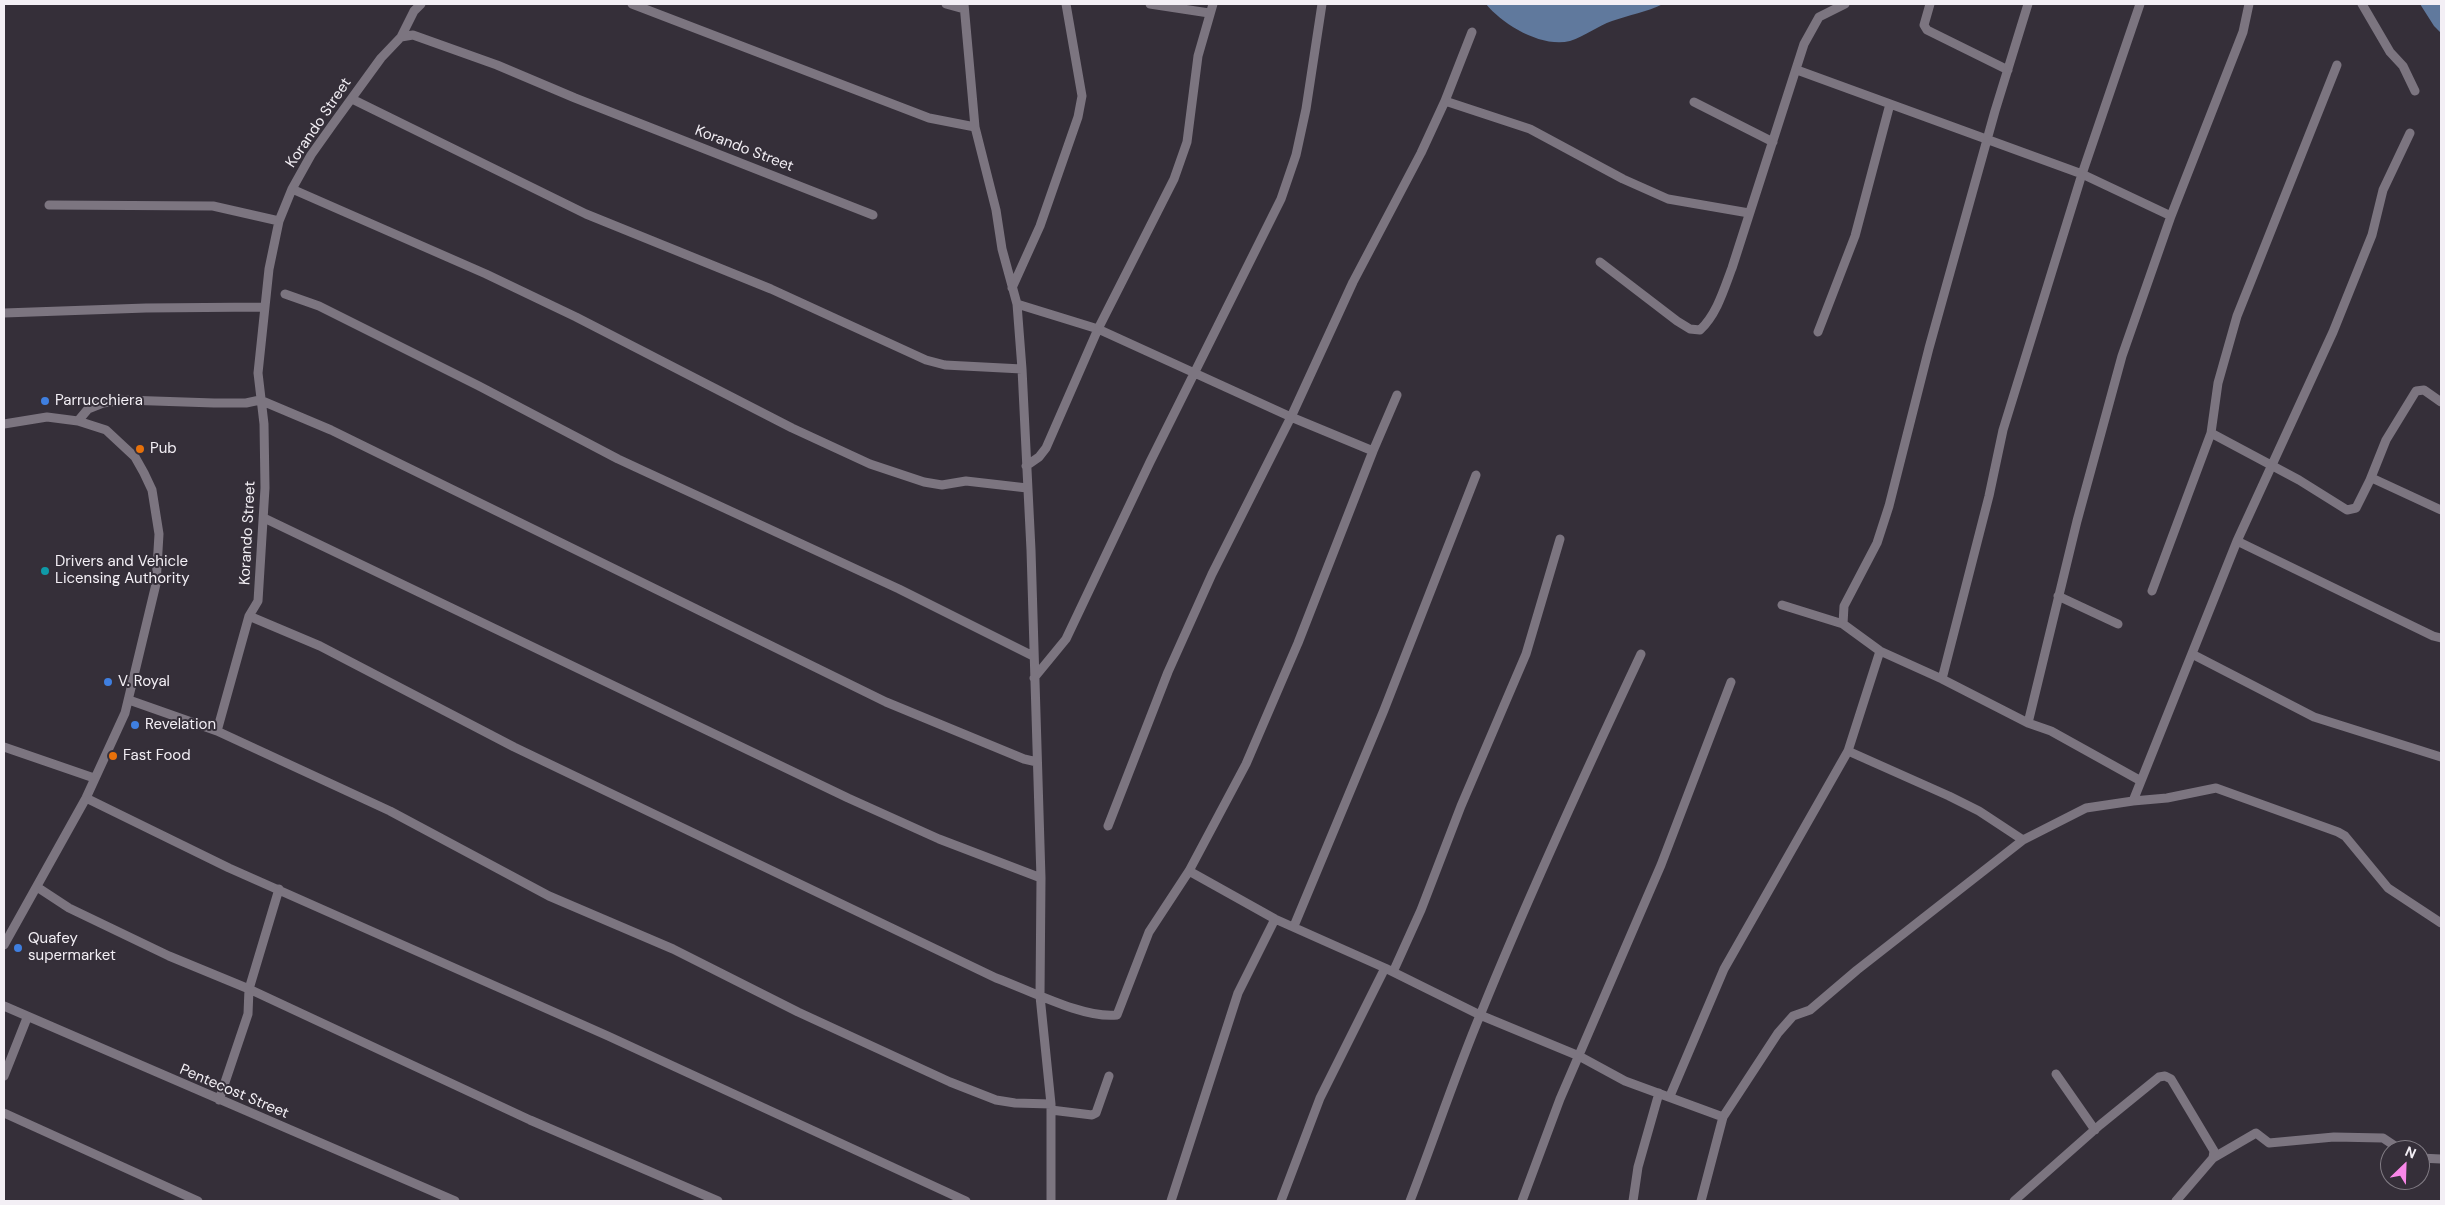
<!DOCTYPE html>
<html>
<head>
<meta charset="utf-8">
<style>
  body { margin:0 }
  #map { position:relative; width:2445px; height:1205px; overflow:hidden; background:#352f39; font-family:"DM Sans",sans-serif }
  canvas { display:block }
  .frame { position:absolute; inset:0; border:5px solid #f3eff5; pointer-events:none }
  .north { position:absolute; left:2380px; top:1140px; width:50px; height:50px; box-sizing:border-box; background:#352f39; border:1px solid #817c84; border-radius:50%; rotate:24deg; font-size:14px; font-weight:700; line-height:20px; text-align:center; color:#f3eff5 }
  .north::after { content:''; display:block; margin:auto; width:18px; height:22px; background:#f987e8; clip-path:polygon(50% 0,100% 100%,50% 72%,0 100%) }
</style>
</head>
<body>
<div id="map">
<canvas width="2445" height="1205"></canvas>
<div class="frame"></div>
<div class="north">N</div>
</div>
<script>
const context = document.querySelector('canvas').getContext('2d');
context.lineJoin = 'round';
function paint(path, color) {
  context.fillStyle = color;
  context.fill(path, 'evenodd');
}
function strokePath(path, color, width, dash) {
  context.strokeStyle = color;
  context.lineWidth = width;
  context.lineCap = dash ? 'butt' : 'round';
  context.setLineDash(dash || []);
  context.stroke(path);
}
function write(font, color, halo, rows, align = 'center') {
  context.font = font + ' "DM Sans",sans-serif';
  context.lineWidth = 4;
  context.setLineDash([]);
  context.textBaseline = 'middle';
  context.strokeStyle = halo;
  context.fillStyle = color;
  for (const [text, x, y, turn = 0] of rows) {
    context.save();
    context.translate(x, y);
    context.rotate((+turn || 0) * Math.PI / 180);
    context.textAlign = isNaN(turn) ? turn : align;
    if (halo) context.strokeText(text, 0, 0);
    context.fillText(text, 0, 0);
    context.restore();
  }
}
const water = new Path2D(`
  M1486,4h177c-16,8 -34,11 -51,17 -14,5 -27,15 -42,20 -28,7 -67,-16 -84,-37z
  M2420,4h21v29l-7,-7z`);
const minor = new Path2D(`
  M632,4l297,114 46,9
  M946,4l18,5
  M964,4l11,123 21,83 6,39 15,55 5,65 9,181 10,328 -1,118 11,108v97
  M1150,4l59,9
  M1930,4l-6,21 3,5 81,40
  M2028,4l-33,107 -66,237 -40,158 -12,37 -33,63 -1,18 37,27 62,28 86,44 23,8 90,50 -8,20
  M2362,4l28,48 13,14 12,25
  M401,37l13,-26 7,-7
  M1797,70l285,104 89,42
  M352,99l234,115 185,75 155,71 19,5 77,4
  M1445,101l85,28 93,50 45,20 81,14
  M1694,102l79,40
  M292,189l194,85 90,43 216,111 78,36 54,18 18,3 24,-4 61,7
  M49,205l164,1 66,15
  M1600,262l77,59 13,8 10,1c17,-16 24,-41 32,-62l72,-224 15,-27 26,-13
  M1012,288l28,-62 38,-109 4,-21 -16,-92
  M285,294l34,12 160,80 139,73 281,130 134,67
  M1017,304l81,25 193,88 82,34
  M4,313l142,-5 118,-1
  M1818,332l37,-96 35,-132
  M78,421l10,-12 15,-6 22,-3 89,3h32l14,-3 71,30 555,272 138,57 13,3
  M4,424l43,-7 31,4 28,9 29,27 9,16 8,17 7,44 -3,50 -31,129 -39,85 -82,147
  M2211,433l88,47 48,30 9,-2 14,-28 4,-1 67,31
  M1026,466l13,-9 7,-9 52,-119 76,-150 13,-37 11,-86 15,-52
  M2370,480l16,-40 30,-49 8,-1 17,12
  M264,518l584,280 91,41 102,39
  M2237,541l196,95 8,2
  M2152,591l59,-158 7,-50 19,-67 100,-251
  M2058,596l60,28
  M1782,605l61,19
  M249,616l71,30 194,101 482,231c33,12 88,41 121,37l32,-83 40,-61 57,-107 52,-121 75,-192 24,-56
  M2192,654l122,63 127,40
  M1034,678l32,-39 84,-177 131,-263 15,-44 10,-46 16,-105
  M1942,679l47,-183 14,-66 79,-256 58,-170
  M129,700l88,31 173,80 159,85 124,53 125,63 152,70 46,18 19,3 36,1
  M2028,723l49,-202 45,-165 49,-140 72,-184 6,-28
  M217,731l32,-115 9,-15 7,-113 -1,-64 -6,-51 11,-104 10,-48 13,-32 19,-34 22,-31 48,-66 20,-21 12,-2 84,30 78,33 298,117
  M4,747l90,31
  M1848,751l101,45 30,15 44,29
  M2141,781l96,-240 96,-209 39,-97 11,-45 27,-57
  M86,798l143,70 379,168 358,165
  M1108,826l60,-154 44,-98 79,-157 62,-135 68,-129 24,-52 27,-69
  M1189,871l86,48 110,49 95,47 99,41 46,25 98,36 -22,84
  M37,887l32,21 100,48 80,33 281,131 188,81
  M1294,926l90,-216 92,-235
  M1393,972l28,-62 40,-104 65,-152 34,-115
  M4,1006l451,195
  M2056,1074l39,56
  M4,1076l23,-58
  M1670,1096l54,-127 124,-218 32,-100
  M219,1100l29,-86 1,-25 30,-100
  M1051,1110l41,5 4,-2 13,-37
  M4,1113l194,88
  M1723,1117l55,-84 15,-17 17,-6 47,-40 166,-130 63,-32 47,-7 34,-3 49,-10 122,44 7,4 43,52 53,35
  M2213,1158l43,-25 13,10 65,-6 49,1 18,12
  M2420,1158l21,1
  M1171,1201l67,-208 37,-74
  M1281,1201l39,-103 65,-130
  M1410,1201c24,-62 45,-126 71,-188 49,-121 104,-240 160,-359
  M1522,1201l38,-102 101,-234 70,-183
  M1633,1201l5,-34 21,-74
  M2014,1201l86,-76 59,-48 6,-1 6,3 43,72 -1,7 -37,43`);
const markers = [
  [45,401,5,"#3f7fe0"],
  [140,449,5,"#e8710a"],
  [45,571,5,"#0f9aa8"],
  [108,682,5,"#3f7fe0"],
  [135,725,5,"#3f7fe0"],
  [113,756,5,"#e8710a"],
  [18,948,5,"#3f7fe0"]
];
const streetNames = [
  ["Korando Street",319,123,-56],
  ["Korando Street",744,149,21],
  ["Korando Street",248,533,-87],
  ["Pentecost Street",234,1092,23]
];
const poiNames = [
  ["Parrucchiera",55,401],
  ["Pub",150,449],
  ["Drivers and Vehicle",55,562],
  ["Licensing Authority",55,579],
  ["V. Royal",118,682],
  ["Revelation",145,725],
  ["Fast Food",123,756],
  ["Quafey",28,939],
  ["supermarket",28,956]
];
paint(water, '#60799d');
strokePath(minor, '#7c7580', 9);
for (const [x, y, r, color] of markers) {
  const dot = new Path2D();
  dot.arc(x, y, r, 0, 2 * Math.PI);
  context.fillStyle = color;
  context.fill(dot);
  strokePath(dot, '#352f39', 2);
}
write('15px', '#f3eff5', '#352f39', streetNames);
write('15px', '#f3eff5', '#352f39', poiNames, 'left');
</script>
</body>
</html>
